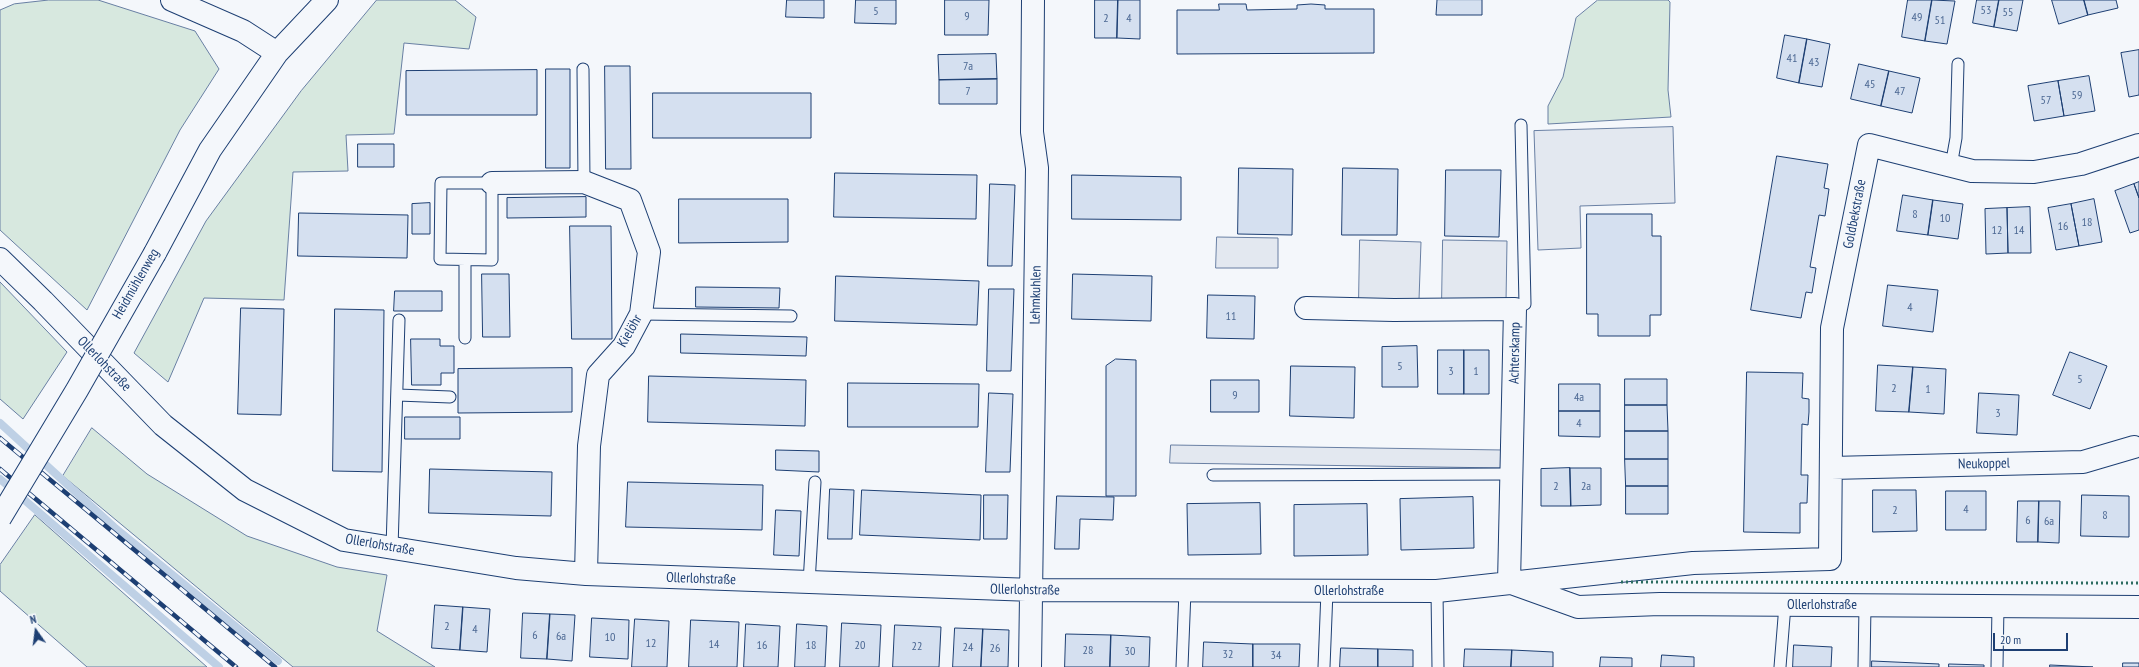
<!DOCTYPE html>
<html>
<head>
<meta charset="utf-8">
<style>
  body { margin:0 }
  #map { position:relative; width:2139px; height:667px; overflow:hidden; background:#f4f7fb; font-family:"PT Sans Narrow",sans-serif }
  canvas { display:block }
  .north { position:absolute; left:16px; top:611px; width:40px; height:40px; -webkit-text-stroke:3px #f4f7fb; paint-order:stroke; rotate:346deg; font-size:11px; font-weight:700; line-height:16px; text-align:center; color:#1d3f73 }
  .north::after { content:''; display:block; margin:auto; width:14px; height:18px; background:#1d3f73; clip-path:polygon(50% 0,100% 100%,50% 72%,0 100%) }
  .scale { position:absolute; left:1993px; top:633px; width:75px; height:18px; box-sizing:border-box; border:2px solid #1d3f73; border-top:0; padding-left:5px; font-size:12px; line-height:14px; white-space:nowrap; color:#1d3f73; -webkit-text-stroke:3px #f4f7fb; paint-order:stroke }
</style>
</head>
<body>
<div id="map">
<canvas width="2139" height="667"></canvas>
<div class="north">N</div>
<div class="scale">20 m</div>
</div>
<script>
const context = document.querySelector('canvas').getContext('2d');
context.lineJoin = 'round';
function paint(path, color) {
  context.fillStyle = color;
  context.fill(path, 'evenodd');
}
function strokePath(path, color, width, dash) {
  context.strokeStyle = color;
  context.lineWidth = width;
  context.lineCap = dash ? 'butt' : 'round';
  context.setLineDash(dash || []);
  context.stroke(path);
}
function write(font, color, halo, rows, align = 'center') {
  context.font = font + ' "PT Sans Narrow",sans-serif';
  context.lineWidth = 3;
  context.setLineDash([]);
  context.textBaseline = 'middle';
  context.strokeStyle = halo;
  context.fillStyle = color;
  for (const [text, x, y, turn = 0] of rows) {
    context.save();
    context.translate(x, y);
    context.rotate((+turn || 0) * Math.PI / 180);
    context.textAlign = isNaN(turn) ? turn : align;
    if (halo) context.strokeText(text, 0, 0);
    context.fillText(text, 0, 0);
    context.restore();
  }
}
const green = new Path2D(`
  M49,0h49l97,31 24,38 -39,61 -93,180 -87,-80v-220l14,-6z
  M377,0h78l21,17 -7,32 -65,-6 -10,91 -48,1 2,36 -55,1 -9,128 -80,-2 -36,84 -34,-29 72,-132 95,-130z
  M1598,0h70l2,2 -2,88 3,27 -123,7v-18l15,-29 13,-59z
  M0,282l67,70 -44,67 -23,-20z
  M92,428l55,46 100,62 90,31 50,8 -10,56 58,36h-142l-230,-191z
  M35,515l172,152h-120l-87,-76v-26z`);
const parking = new Path2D(`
  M1673,127l2,76 -95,3 1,42 -43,2 -4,-119z
  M1217,237l61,1v30h-62z
  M1360,240l61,2 -2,58 -60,-1z
  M1443,240l64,1 -1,61 -64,-1z
  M1171,445l332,5 -1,18 -332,-5z`);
const stream = new Path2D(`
  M0,423l114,104 164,134
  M0,479l219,188`);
const building = new Path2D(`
  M787,0h37v18l-38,-1z
  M856,0h40v24l-41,-1z
  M945,0h44l-1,35h-43z
  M1095,0h23l-1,38h-22z
  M1118,0h22v39l-23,-1z
  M1482,0v15h-46l1,-15z
  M1908,0h24l-7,41 -23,-4z
  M1932,0l23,1 -8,43 -22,-3z
  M1977,0h22l-5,27 -21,-4z
  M1999,0h24l-6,31 -23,-4z
  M2052,0h32l4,15 -29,9z
  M2084,0h32l2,8 -30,7z
  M1219,4h27l1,6 50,-1v-4l14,-1 14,1v4h49v44l-197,1v-44h42z
  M1785,35l22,4 -8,44 -22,-5z
  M1807,39l23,5 -8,43 -23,-4z
  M2139,50v45l-10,2 -8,-44z
  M996,54l1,25 -58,1 -1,-25z
  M1859,64l30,7 -8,35 -30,-7z
  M605,66h25l1,103h-25z
  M546,69h24v99h-24z
  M537,70v45h-131v-44z
  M1889,71l31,7 -8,35 -31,-7z
  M2089,76l6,35 -31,5 -6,-35z
  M997,79v25h-58v-24z
  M2058,81l6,35 -30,5 -6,-35z
  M653,93h158v45h-158z
  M358,144h36v23h-36z
  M1777,156l51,8 -4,24 5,1 -4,27 -6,-1 -9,52 6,1 -4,25 -6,-1 -5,26 -50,-8z
  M1239,168l54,1 -1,66 -54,-1z
  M1343,168l55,1 -1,66h-55z
  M1446,170h55l-2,67 -54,-1z
  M835,173l142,2 -1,44 -142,-2z
  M1072,175l109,2v43l-109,-1z
  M2139,182v16l-5,-14z
  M990,184l25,1 -3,81h-24z
  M2134,184l5,14v32l-9,3 -15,-42z
  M1903,195l30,5 -5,35 -31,-4z
  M586,197v20l-79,1v-20z
  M679,199h109v43l-109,1z
  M2094,199l8,43 -23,4 -8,-42z
  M1933,200l30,4 -5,35 -30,-4z
  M430,203v31h-18v-30z
  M2071,204l8,42 -23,4 -8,-42z
  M2030,207l1,46h-23l-1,-45z
  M2007,208l1,45 -22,1 -1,-45z
  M299,213l109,2 -1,43 -109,-2z
  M1587,214h65v22h9v79h-11v21h-52v-22h-11z
  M570,226h41l1,113h-40z
  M482,274h27l1,63h-27z
  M1073,274l79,2 -1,45 -79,-2z
  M836,276l143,5 -2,44 -142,-4z
  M1888,285l50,5 -5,42 -50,-6z
  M696,287l84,1 -1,20 -83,-1z
  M989,289h25l-3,82h-24z
  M395,291h47v20h-48z
  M1208,295l47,1 -1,43 -47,-1z
  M241,308l43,1 -3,106 -43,-1z
  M335,309l49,1 -2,162 -49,-1z
  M681,334l126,3 -1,19 -125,-3z
  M411,339h29v7h14v27h-13v12h-29z
  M1417,346l1,41h-36v-40z
  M1438,350h26v44h-26z
  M1464,350h25v44h-25z
  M2070,352l37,14 -17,43 -37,-14z
  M1116,359l20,1v136h-30v-130z
  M1878,365l35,2 -4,45 -33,-1z
  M1291,366l64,1 -1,51 -64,-2z
  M1913,367l33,2 -2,45 -35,-2z
  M572,368v44l-114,1v-44z
  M1747,372l56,1 -1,25 7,1v13l-1,13 -6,-1 -1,51h7l-1,28h-7v30l-56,-1z
  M649,376l157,4 -1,46 -157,-4z
  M1625,379h42v26h-42z
  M1211,380h48v32h-48z
  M848,383l131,1 -1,43h-130z
  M1559,384h41v27h-41z
  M989,393l24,1 -3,78h-24z
  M1979,393l40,2 -2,40 -40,-2z
  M1625,405h42l1,26h-43z
  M1559,411h41v26l-41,-1z
  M405,417h55v22h-55z
  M1625,431h43v28h-43z
  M776,450l43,1v21l-43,-2z
  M1625,459h43v27h-42z
  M1570,468l1,38h-30v-37z
  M1570,468h31v37l-30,1z
  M430,469l122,3 -1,44 -122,-3z
  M628,482l135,3 -1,45 -136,-3z
  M1626,486h42v28h-42z
  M830,489l24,1 -2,49h-24z
  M862,490l119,5 -1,45 -120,-5z
  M1873,490h43l1,41 -44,1z
  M1946,491h40v39h-40z
  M984,495h24l-1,44h-23z
  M2082,495l47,1v41l-48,-1z
  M1057,496l57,1 -1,23 -33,-1 -1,30h-24z
  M1473,497l1,51 -73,2 -1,-51z
  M2018,501h21l-1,41h-21z
  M2039,501h21l-1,42 -21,-1z
  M1260,503l1,51 -73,1 -1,-51z
  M1367,504l1,51 -74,1v-51z
  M776,510l25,1 -2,45 -25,-1z
  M435,605l28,2 -3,43 -28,-2z
  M463,607l27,2 -3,43 -27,-2z
  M523,613l27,1 -3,45 -26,-1z
  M550,614l25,1 -3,46 -25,-2z
  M592,618l37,2 -1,39 -38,-2z
  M635,619l34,2 -2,46h-35z
  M691,620l48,2 -2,45h-48z
  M842,623l39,2 -2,42h-39z
  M746,624l34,2 -2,41h-34z
  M797,624l30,2 -2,41h-30z
  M895,625l46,2 -2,40h-46z
  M955,628l28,1 -2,38h-28z
  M983,629l26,1 -1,37h-27z
  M1066,634l45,1 -1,32h-45z
  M1111,635l39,2 -1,30h-39z
  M1204,642l49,2v23h-50z
  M1253,644h47l-1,23h-46z
  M1794,645l38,2 -1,20h-38z
  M1341,648l37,1v18h-38z
  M1378,649l35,1v17h-35z
  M1465,649l47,1 -1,17h-47z
  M1512,650l41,2v15h-42z
  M1662,655l32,2v10h-33z
  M1601,657l31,1v9h-32z
  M1872,661l67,3v3h-67z
  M2123,663h16v4h-16z
  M1949,664l35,1v2h-35z
  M2050,665l43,2h-43z`);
const service = new Path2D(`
  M583,69l1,113
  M1951,166l5,-28 2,-74
  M441,183h51v77l-52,-1z
  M465,260v78
  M1515,309l10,-5 -4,-179
  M641,314l150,2
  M398,395l52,2
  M1213,475l298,-1
  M392,548l7,-228
  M809,583l6,-101
  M1437,591l1,76
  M1182,667l3,-76
  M1324,667l3,-76
  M1780,667l5,-62
  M1864,667l1,-61
  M1997,667l1,-61`);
const minor = new Path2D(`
  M492,183l92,-1 46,18 19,52 -8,62 -17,32 -26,29 -9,71 -3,128
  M0,259l43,42 120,124 82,65 99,50 172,28 70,6 447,16 404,1 256,-28 137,-4 2,-231 37,-183 103,26 62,1 47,-8 58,-19
  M1306,308l88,2 121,-1 -6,274
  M1831,468l252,-6 51,-15
  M1514,584l64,23 82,-3 479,3
  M1030,667l7,-499 -5,-36 1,-132`);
const tertiary = new Path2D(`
  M172,0l71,31 34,22
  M155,253l55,-103 67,-97 50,-53`);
const rail = new Path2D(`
  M0,438l275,229
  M0,469l236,198`);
const tertiaryBridge = new Path2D(`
  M0,518l77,-128 78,-137`);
const hedge = new Path2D(`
  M1621,582l518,1`);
const numberNames = [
  ["53",1986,11],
  ["5",876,12],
  ["55",2008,13],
  ["9",967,17],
  ["49",1917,18],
  ["2",1106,19],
  ["4",1129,19],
  ["51",1940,21],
  ["41",1792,59],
  ["43",1814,63],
  ["7a",968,67],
  ["45",1870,85],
  ["7",968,92],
  ["47",1900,92],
  ["59",2077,96],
  ["57",2046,101],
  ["8",1915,215],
  ["10",1945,219],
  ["18",2087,223],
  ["16",2063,227],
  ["12",1997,231],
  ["14",2019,231],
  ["4",1910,308],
  ["11",1231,317],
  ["5",1400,367],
  ["3",1451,372],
  ["1",1476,372],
  ["5",2080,380],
  ["2",1894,389],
  ["1",1928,390],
  ["9",1235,396],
  ["4a",1579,398],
  ["3",1998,414],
  ["4",1579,424],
  ["2",1556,487],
  ["2a",1586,487],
  ["4",1966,510],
  ["2",1895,511],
  ["8",2105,516],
  ["6",2028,521],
  ["6a",2049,522],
  ["2",447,627],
  ["4",475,630],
  ["6",535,636],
  ["6a",561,637],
  ["10",610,638],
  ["12",651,644],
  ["14",714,645],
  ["16",762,646],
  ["18",811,646],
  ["20",860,646],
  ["22",917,647],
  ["24",968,648],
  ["26",995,649],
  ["28",1088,651],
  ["30",1130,652],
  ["32",1228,655],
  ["34",1276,656]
];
const streetNames = [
  ["Goldbekstraße",1855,214,-79],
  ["Heidmühlenweg",136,284,-60],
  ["Lehmkuhlen",1036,295,-89],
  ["Kielöhr",630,331,-60],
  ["Achterskamp",1515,353,-89],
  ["Ollerlohstraße",104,364,46],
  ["Neukoppel",1984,464,-1],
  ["Ollerlohstraße",380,545,10],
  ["Ollerlohstraße",701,579,2],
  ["Ollerlohstraße",1025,590,1],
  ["Ollerlohstraße",1349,591],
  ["Ollerlohstraße",1822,605]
];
paint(green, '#d7e8df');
strokePath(green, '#687fa3', 1);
paint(parking, '#e3e8f0');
strokePath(parking, '#687fa3', 1);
strokePath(stream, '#bed0e5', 8);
paint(building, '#d5e0f0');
strokePath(building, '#1d3f73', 1);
strokePath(service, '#1d3f73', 13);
strokePath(minor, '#1d3f73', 24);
strokePath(tertiary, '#1d3f73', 24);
strokePath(service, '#f4f7fb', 11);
strokePath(minor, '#f4f7fb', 22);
strokePath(tertiary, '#f4f7fb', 22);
strokePath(rail, '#1d3f73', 4.5);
strokePath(rail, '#f4f7fb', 3, [9]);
strokePath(tertiaryBridge, '#1d3f73', 24, []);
strokePath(tertiaryBridge, '#f4f7fb', 22);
strokePath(hedge, '#2c6c60', 3, [2, 3]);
write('12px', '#4b6792', null, numberNames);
write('14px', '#1d3f73', '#f4f7fb', streetNames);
</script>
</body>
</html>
